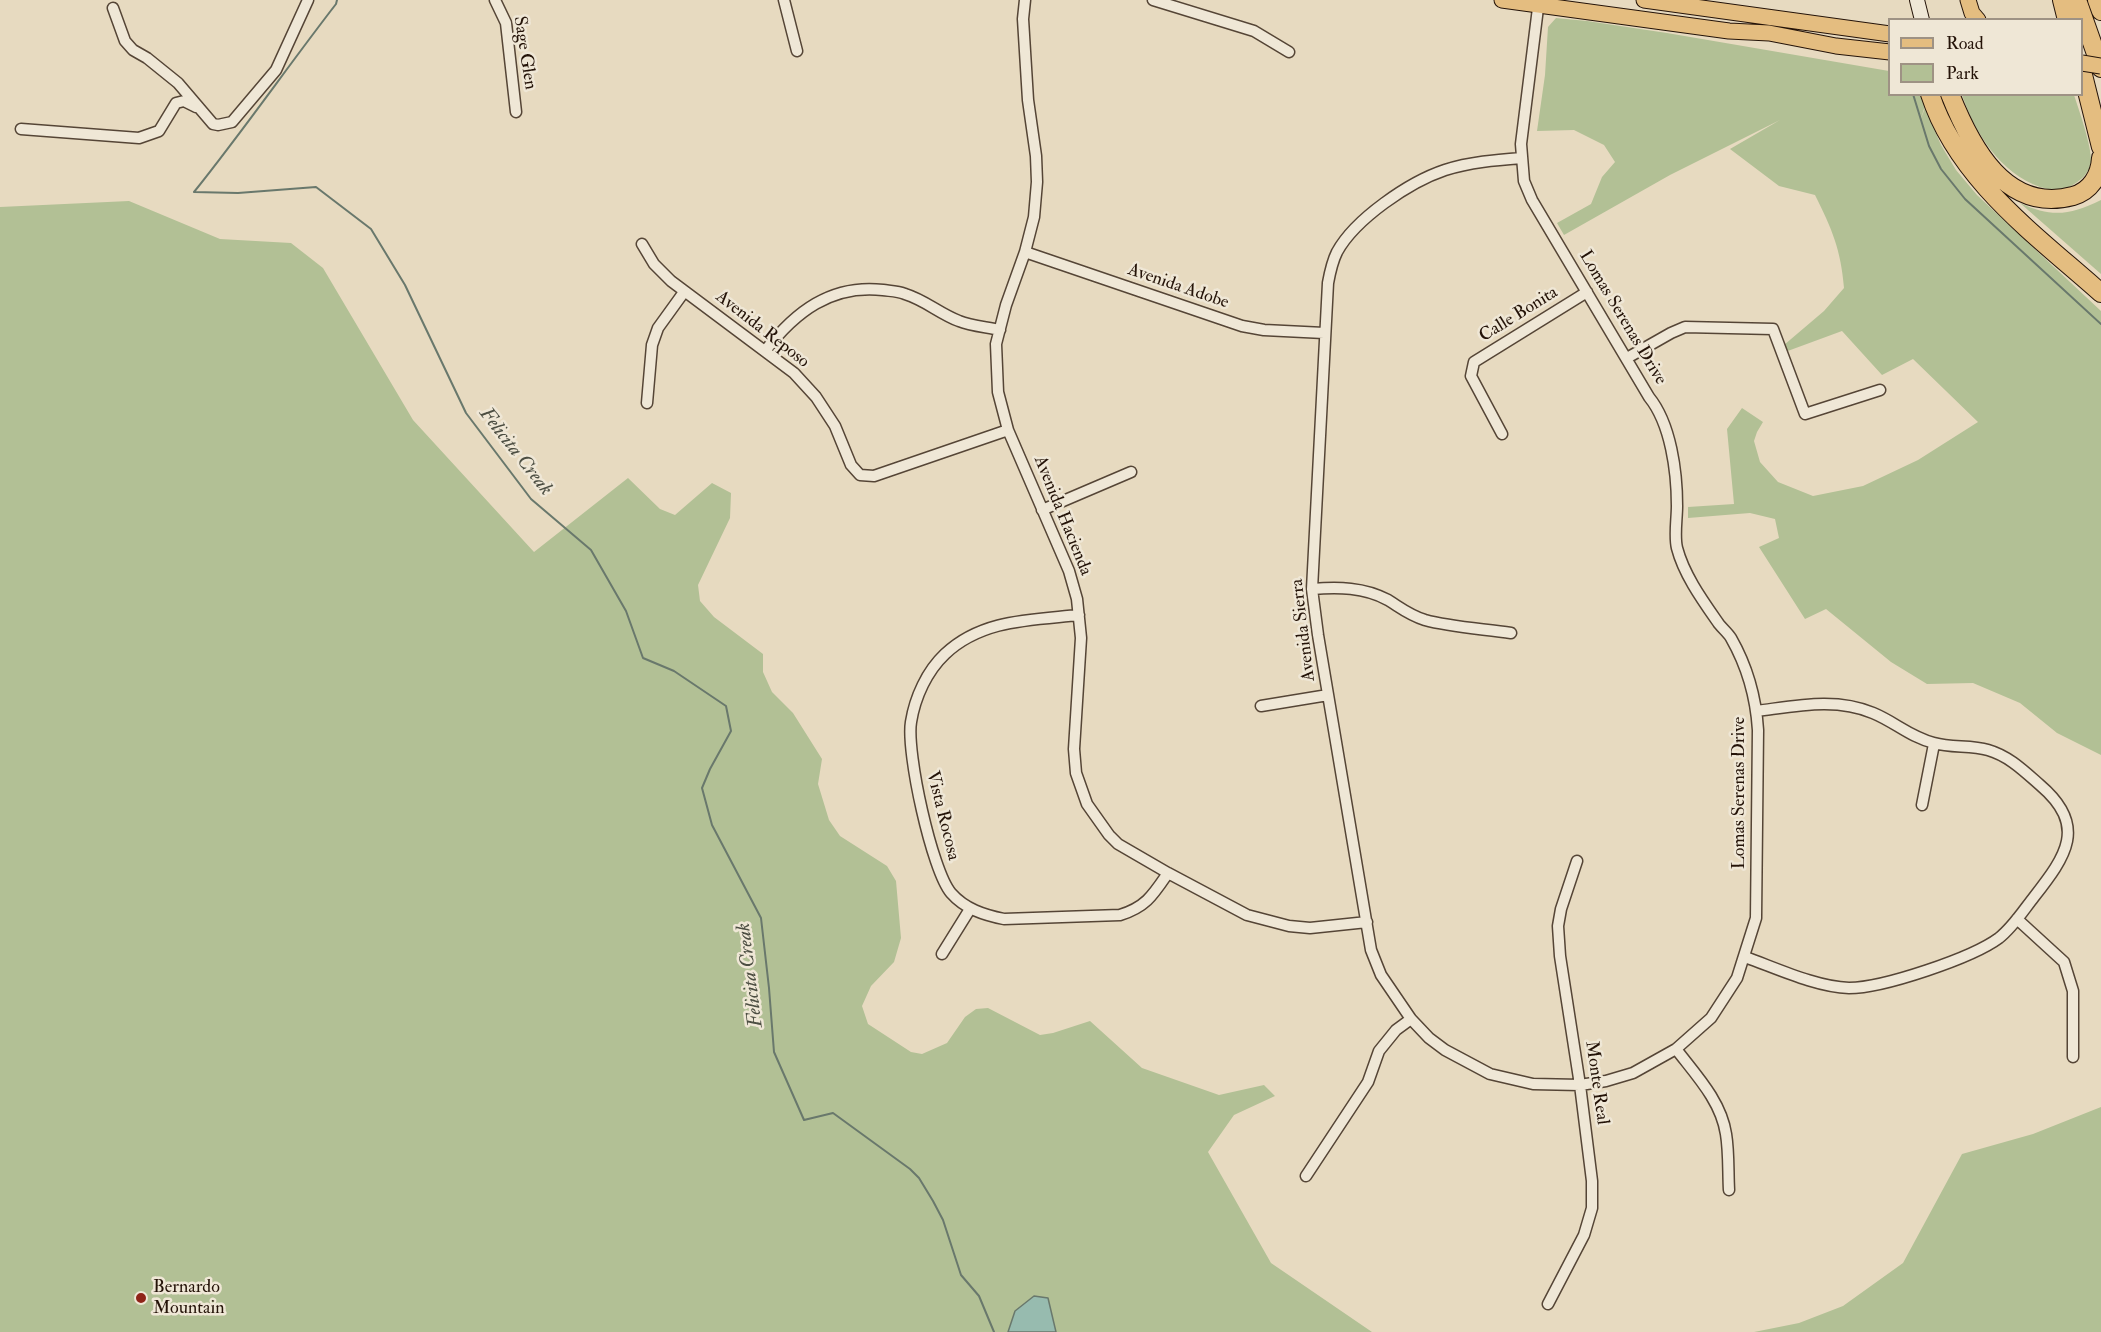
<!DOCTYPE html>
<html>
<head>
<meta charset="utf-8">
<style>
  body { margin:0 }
  #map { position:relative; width:2101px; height:1332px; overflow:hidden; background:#e7dac0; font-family:"IM FELL Double Pica",serif }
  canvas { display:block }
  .legend { position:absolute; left:1888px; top:18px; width:195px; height:78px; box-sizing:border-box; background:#efe7d6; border:2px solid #9e9284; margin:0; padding:8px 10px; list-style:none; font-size:18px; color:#241308 }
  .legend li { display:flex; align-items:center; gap:12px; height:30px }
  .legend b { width:30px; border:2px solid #9e9284 }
</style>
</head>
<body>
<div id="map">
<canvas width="2101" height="1332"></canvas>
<ul class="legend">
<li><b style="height:8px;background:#e4bd80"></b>Road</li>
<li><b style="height:16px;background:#b2c095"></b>Park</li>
</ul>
</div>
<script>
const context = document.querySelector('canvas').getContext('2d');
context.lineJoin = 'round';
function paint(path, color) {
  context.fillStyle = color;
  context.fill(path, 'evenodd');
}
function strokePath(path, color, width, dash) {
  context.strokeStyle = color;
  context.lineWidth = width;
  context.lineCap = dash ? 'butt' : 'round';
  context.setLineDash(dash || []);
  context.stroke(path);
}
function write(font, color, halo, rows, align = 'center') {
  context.font = font + ' "IM FELL Double Pica",serif';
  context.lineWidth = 5;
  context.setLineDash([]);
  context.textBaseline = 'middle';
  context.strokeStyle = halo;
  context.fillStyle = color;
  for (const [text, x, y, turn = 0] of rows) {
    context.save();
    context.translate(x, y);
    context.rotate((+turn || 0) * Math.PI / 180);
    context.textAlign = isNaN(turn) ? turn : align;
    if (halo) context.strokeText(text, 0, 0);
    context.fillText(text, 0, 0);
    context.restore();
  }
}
const green = new Path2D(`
  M1556,18l31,3 80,12 222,38 1,23 32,1 3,11 -5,15 5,-13 16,37 15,25 21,25 124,116v444l-44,-22 -37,-30 -47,-20 -46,1 -36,-22 -65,-53 -21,10 -46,-72 20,-9 -4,-19 -25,-6 -62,5v-11l46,-3 -7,-75 15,-21 21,14 -6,10 -3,9 6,21 18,20 35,14 50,-10 55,-26 60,-38 -65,-63 -31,16 -40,-44 -57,21 -1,-7 40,-34 20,-23c-3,-38 -12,-59 -29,-93l-36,-9 -49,-37 50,-29 -110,55 -106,60 -7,-12 34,-19 11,-27 13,-15 -11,-17 -30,-15 -37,1 8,-56 3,-48z
  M1962,95h112c5,15 18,52 17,67 -2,12 -11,19 -20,24 -9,6 -21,4 -31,1 -40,-14 -65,-54 -78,-92z
  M2101,200v74l-81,-71c32,15 50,12 81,-3z
  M129,201l91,38 71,4 32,25 90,152 121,132 94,-74 32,31 15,6 37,-32 19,10 -1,25 -32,67 2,16 14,16 49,37v18l9,20 21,21 29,46 -4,25 11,36 11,16 47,30 9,15 5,57 -7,24 -23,24 -9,20 6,18 43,28 11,2 25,-11 18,-26 11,-8 12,-1 52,27 13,-2 37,-12 52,47 77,27 45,-10 11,11 -41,19 -26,37 63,111 101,69h-316l-8,-34 -33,13 -7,21h-1008v-1125z
  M2101,1107v225h-347l45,-9 44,-17 60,-43 59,-109 71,-20z`);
const water = new Path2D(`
  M1034,1296l14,2 8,34h-48l7,-21z`);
const stream = new Path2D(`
  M337,0l-1,4c-48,62 -93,127 -142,188l44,1 78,-6 55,42 34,56 61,128 65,86 60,51 35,61 17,47 31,13 52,35 5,25 -21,38 -8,19 10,37 49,93 8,70 5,64 30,68 29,-7 77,56 9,9 14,23 10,19 18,55 18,21 15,36
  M1913,94l16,52 12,23 24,30 136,125`);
const street = new Path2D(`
  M495,0l11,23 10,89
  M784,0l13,51
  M1025,0l-2,19 5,81 8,56 1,26 -3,35 -9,35 -19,53 -10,39 2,48 10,38 61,141 8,28 4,39 -7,111 2,24 11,31 22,31 9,9 50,29 79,42 42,11 21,2 57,-6
  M1153,0l101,31 35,21
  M113,8l12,33 8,9 14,8 31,25 35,41 5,1 14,-3 44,-52 32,-70
  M21,129l118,9 20,-7 17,-28 8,-2 12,6
  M1522,158c-26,2 -52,4 -77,12 -36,12 -90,49 -108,82 -5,10 -7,20 -9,31l-16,306 6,46 53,315 10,25 30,44 18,19 16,12 45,24 43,10 47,1 26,-4 27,-8 43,-24 35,-31 26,-40 19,-60 2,-188c-2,-32 -11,-64 -27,-92 -3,-5 -8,-9 -12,-14 -16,-23 -35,-49 -42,-76 -3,-12 0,-29 0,-42 0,-34 -6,-82 -28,-109l-117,-197 -8,-19 -3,-37 18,-144
  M642,244l12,20 17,17 123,92 22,24 19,29 16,39 9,10 14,1 134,-46
  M1025,252l217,74 22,4 60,3
  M765,351c30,-39 66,-67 118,-61 7,1 15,1 22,4 20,6 35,20 54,27 12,5 28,6 41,9
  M1627,358l44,-25 14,-6 88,2 32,85 75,-24
  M647,403l5,-58 6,-17 26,-36
  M1502,434l-31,-58 3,-14 113,-70
  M1042,510l89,-38
  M1312,589c26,-2 52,-2 76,11 13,8 21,15 37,20 25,7 60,9 86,13
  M1079,615c-47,5 -97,4 -134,39 -18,17 -30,43 -34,68 -5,30 21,149 40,171 14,16 33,22 53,26l116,-4c26,-8 33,-20 48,-42
  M1261,706l67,-11
  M1922,805l12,-61
  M2017,919l47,43 9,29v66
  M942,954l28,-45
  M1745,957c31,11 71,30 104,31 34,0 123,-30 150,-50 14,-11 24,-27 35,-41 32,-41 54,-71 6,-112 -16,-14 -31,-29 -52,-35 -17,-5 -37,-2 -54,-7 -24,-6 -39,-21 -61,-30 -37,-16 -77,-7 -116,-2
  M1676,1049c20,26 45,52 50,85 3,18 2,38 3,56
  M1306,1176l62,-94 11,-31 17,-21 15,-11
  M1548,1304l36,-69 8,-27v-27l-12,-96 -20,-129 -2,-30 3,-17 16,-48`);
const secondary = new Path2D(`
  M1917,0l5,20`);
const primary = new Path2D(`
  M1502,0l227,31 40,2 67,13 54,6
  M1644,0l246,34
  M1968,0l4,13 6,7`);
const highway = new Path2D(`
  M2062,0l5,20
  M2077,0l24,68
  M2097,0l4,11
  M2082,71l19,76
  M1930,94c28,86 106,141 171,199
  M1950,94c21,53 56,120 123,102 18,-5 27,-21 28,-38`);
const primaryBridge = new Path2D(`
  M2082,63l19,3`);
const markers = [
  [141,1298,6,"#8f2418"]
];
const streetNames = [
  ["Sage Glen",524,53,81],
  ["Avenida Adobe",1178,287,19],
  ["Calle Bonita",1519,315,-32],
  ["Lomas Serenas Drive",1622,318,59],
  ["Avenida Reposo",762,330,38],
  ["Avenida Hacienda",1062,516,68],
  ["Avenida Sierra",1304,630,-97],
  ["Lomas Serenas Drive",1740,793,-90],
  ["Vista Rocosa",942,816,76],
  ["Monte Real",1596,1083,82]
];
const poiNames = [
  ["Bernardo",153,1288],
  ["Mountain",153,1309]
];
const waterNames = [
  ["Felicita Creak",515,452,52],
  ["Felicita Creak",751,975,-97]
];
paint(green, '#b2c095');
paint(water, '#97bbaf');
strokePath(water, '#69786c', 1.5);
strokePath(stream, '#69786c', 2);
strokePath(street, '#554536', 13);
strokePath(secondary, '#241308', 16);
strokePath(primary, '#241308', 17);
strokePath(highway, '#241308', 20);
strokePath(street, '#efe7d6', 10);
strokePath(secondary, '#efe7d6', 14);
strokePath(primary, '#e4bd80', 15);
strokePath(highway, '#e4bd80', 18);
strokePath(primaryBridge, '#241308', 17, []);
strokePath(primaryBridge, '#e4bd80', 15);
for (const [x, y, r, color] of markers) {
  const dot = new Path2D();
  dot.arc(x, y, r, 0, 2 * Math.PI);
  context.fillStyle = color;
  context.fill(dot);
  strokePath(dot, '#efe7d6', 2);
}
write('18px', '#241308', '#efe7d6', streetNames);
write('18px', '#241308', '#efe7d6', poiNames, 'left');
write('italic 20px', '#4c4e42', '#efe7d6', waterNames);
</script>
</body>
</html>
